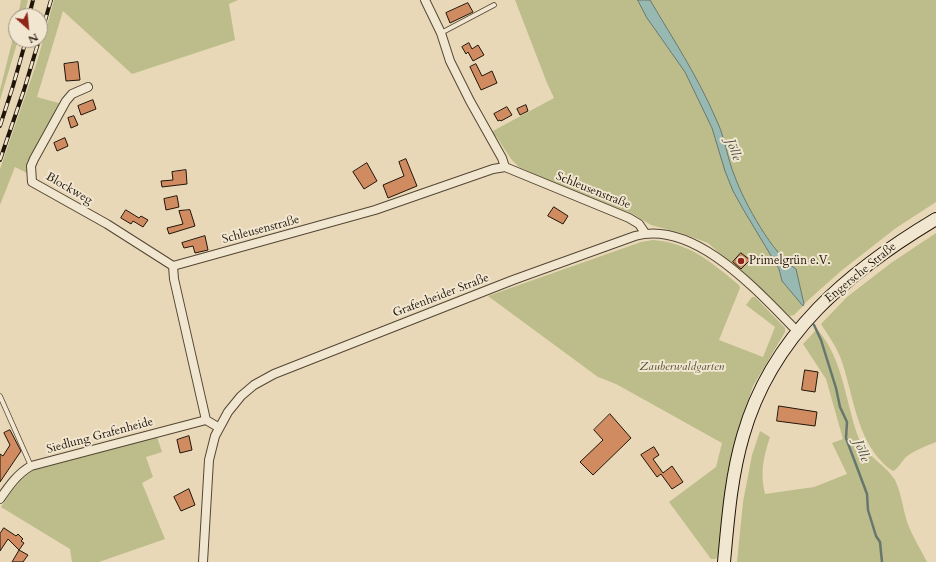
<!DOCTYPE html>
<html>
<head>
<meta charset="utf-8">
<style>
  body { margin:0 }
  #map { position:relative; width:936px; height:562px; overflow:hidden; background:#e9d8b7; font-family:Cardo,serif }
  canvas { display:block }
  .north { position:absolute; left:8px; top:8px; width:40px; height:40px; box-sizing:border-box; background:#f1e6d0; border:1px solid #9d9280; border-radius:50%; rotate:153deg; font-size:11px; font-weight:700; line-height:16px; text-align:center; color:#201509 }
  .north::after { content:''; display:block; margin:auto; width:14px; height:18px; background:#8f2418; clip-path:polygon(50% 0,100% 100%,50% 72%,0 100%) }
</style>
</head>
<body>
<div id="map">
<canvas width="936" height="562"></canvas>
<div class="north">N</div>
</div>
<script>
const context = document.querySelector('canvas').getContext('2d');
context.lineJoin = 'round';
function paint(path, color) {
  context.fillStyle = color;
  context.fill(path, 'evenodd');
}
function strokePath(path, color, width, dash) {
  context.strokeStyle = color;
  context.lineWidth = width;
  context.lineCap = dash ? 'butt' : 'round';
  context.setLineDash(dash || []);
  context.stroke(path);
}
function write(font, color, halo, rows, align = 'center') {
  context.font = font + ' Cardo,serif';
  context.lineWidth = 4;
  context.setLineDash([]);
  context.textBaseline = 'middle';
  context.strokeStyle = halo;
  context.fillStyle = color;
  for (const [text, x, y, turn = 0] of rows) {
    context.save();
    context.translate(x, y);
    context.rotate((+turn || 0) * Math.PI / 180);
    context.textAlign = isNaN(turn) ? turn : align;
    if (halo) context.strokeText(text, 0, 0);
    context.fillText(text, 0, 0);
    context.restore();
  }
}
const green = new Path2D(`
  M21,0h7l-4,16h-6z
  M54,0h184l-9,4 6,36 -103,34 -69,-63 -26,86 25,7 -32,53 -3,16 -12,-6 -15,38v-36l37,-107z
  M515,0h123l9,18 38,54 27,56 14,43 7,20 10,18 36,60 3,12 21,25 -9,9 -4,1 -82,-73 -27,-10 -30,-8 -18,-11 -70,-27 -44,-20 -8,-8 -15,-23 -2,1 -3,-5 63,-34 -7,-15z
  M650,0h286v202l-40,26 -55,43 -37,33 -8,-35c-23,-14 -52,-67 -61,-92 -8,-19 -10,-40 -19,-58 -18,-42 -43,-80 -66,-119z
  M16,26v14h2l-18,60v-10z
  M936,233v209c-10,4 -21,8 -30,15 -5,5 -7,11 -13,14 -4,-2 -7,-5 -10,-8 -27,-27 -30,-70 -42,-104 -5,-13 -13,-24 -20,-35l26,-27 44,-34z
  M653,240c37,3 58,22 86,45l1,3 -21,52 44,17 12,-30 -29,-22 6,-8h3l30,31v4l-32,54 -16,46 -9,39 -6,43 -3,39 -3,6h-5l-42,-57 47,-35 6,-24 -106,-59 -18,-7 -110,-81 153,-54z
  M817,329c27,31 28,73 42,110 6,16 28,27 36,41 7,14 8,32 14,47 5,12 12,23 18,35h-190l6,-60 9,-47 8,-24 10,6c-7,22 -10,35 -5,57l49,-7 33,-13 -15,-31 11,-4 -17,-60 -23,-35z
  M157,437l5,15 -16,5 7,20 -11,6 23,56 -66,23h-27l-2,-13 -69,-42c11,-16 20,-31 37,-39z`);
const water = new Path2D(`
  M638,0h12c23,39 48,77 66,119 9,18 11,39 19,58 9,25 38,78 61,92l8,35 -1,2 -21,-25 -3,-12 -36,-60 -10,-18 -8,-20 -13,-43 -27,-56 -38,-54z`);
const stream = new Path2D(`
  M814,325l7,15 15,48 4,19 7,15 -1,16 21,56 1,16 8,26 4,6 2,20`);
const building = new Path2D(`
  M468,3l5,9 -23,11 -4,-10z
  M469,43l3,6 6,-4 6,10 -11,6 -5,-9 -2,2 -4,-7z
  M78,62l2,18 -14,1 -2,-17z
  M476,64l6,12 10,-5 5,12 -16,7 -11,-23z
  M93,100l3,9 -15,6 -3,-9z
  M526,105l2,6 -8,4 -3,-6z
  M507,107l5,8 -11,6 -1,-1 -2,1 -4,-7z
  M74,116l4,9 -7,3 -3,-10z
  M65,138l3,8 -11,5 -3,-8z
  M406,159l11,27 -29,12 -5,-13 21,-9 -5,-14z
  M367,163l10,18 -13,8 -11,-17z
  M186,170l1,14 -25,3 -1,-6 12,-1 -1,-8z
  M177,196l2,11 -13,3 -2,-11z
  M554,207l14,9 -5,8 -15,-8z
  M126,210l13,8 2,-2 7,4 -5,7 -10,-6 -2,3 -10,-6z
  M190,210l5,16 -26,8 -2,-6 16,-4 -4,-13z
  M205,236l3,14 -13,3 -2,-7 -9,2 -2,-5z
  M741,253l9,7 -9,9 -8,-7z
  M805,370l13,2 -3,20 -13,-2z
  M779,406l38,6 -2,14 -38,-5z
  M610,414l21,24 -38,37 -13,-13 23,-22 -9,-10z
  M10,430l11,21 -21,31v-28l3,2 7,-11 -6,-12z
  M189,436l3,14 -12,3 -3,-13z
  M654,447l5,8 -6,4 10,14 9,-7 11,16 -11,7 -11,-15 -4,3 -16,-22z
  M189,489l6,16 -14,6 -7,-14z
  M4,528l12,8 2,-2 5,5 -2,2 3,2 -5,7 9,5 -5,7h-11l7,-12 -11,-11 -8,12v-17z`);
const lane = new Path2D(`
  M441,33l53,-28
  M0,396l31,70`);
const street = new Path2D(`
  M425,0l16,33 9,28 20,40 32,57 3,9
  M88,87l-16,7 -6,7 -32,58 -3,7 1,16 75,42 66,42
  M173,266l202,-56 118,-41 12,-2 124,51 10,6 6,9
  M173,266l1,13 32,141
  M0,499c9,-13 17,-25 31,-33l175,-46 12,7
  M203,562l6,-102 6,-24 13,-24 13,-16 13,-11 20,-11 239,-94 122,-44c60,-17 124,57 162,95`);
const secondary = new Path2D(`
  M724,562c4,-43 7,-85 19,-126 29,-102 106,-165 193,-217`);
const rail = new Path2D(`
  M29,16l4,-16
  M40,38l11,-38
  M0,126l13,-40 13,-46
  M0,160l24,-70 15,-50`);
const markers = [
  [741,261,4,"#8f2418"]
];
const streetNames = [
  ["Blockweg",69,189,30],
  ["Schleusenstraße",593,191,22],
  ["Schleusenstraße",261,230,-15],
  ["Engersche Straße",861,273,-39],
  ["Grafenheider Straße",441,296,-21],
  ["Siedlung Grafenheide",100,436,-15]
];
const poiNames = [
  ["Primelgrün e.V.",749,261]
];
const parkNames = [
  ["Zauberwaldgarten",682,367]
];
const waterNames = [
  ["Jölle",733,150,70],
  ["Jölle",861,451,69]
];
paint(green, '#bcbd8a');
paint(water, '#97b9b2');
strokePath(water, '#67776e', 1);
strokePath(stream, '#67776e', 2.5);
paint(building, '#d08c60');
strokePath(building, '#201509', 1);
strokePath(lane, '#524634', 5.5);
strokePath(street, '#524634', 10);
strokePath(secondary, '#201509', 14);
strokePath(lane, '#f1e6d0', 4);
strokePath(street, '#f1e6d0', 8);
strokePath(secondary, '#f1e6d0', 12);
strokePath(rail, '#201509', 4);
strokePath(rail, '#f1e6d0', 2.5, [8]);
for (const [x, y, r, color] of markers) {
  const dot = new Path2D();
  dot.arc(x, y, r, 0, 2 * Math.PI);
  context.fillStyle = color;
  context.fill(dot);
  strokePath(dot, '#f1e6d0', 1.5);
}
write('12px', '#201509', '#f1e6d0', streetNames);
write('12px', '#201509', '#f1e6d0', poiNames, 'left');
write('italic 12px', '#575036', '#f1e6d0', parkNames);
write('italic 13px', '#4a4e44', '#f1e6d0', waterNames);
</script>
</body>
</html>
